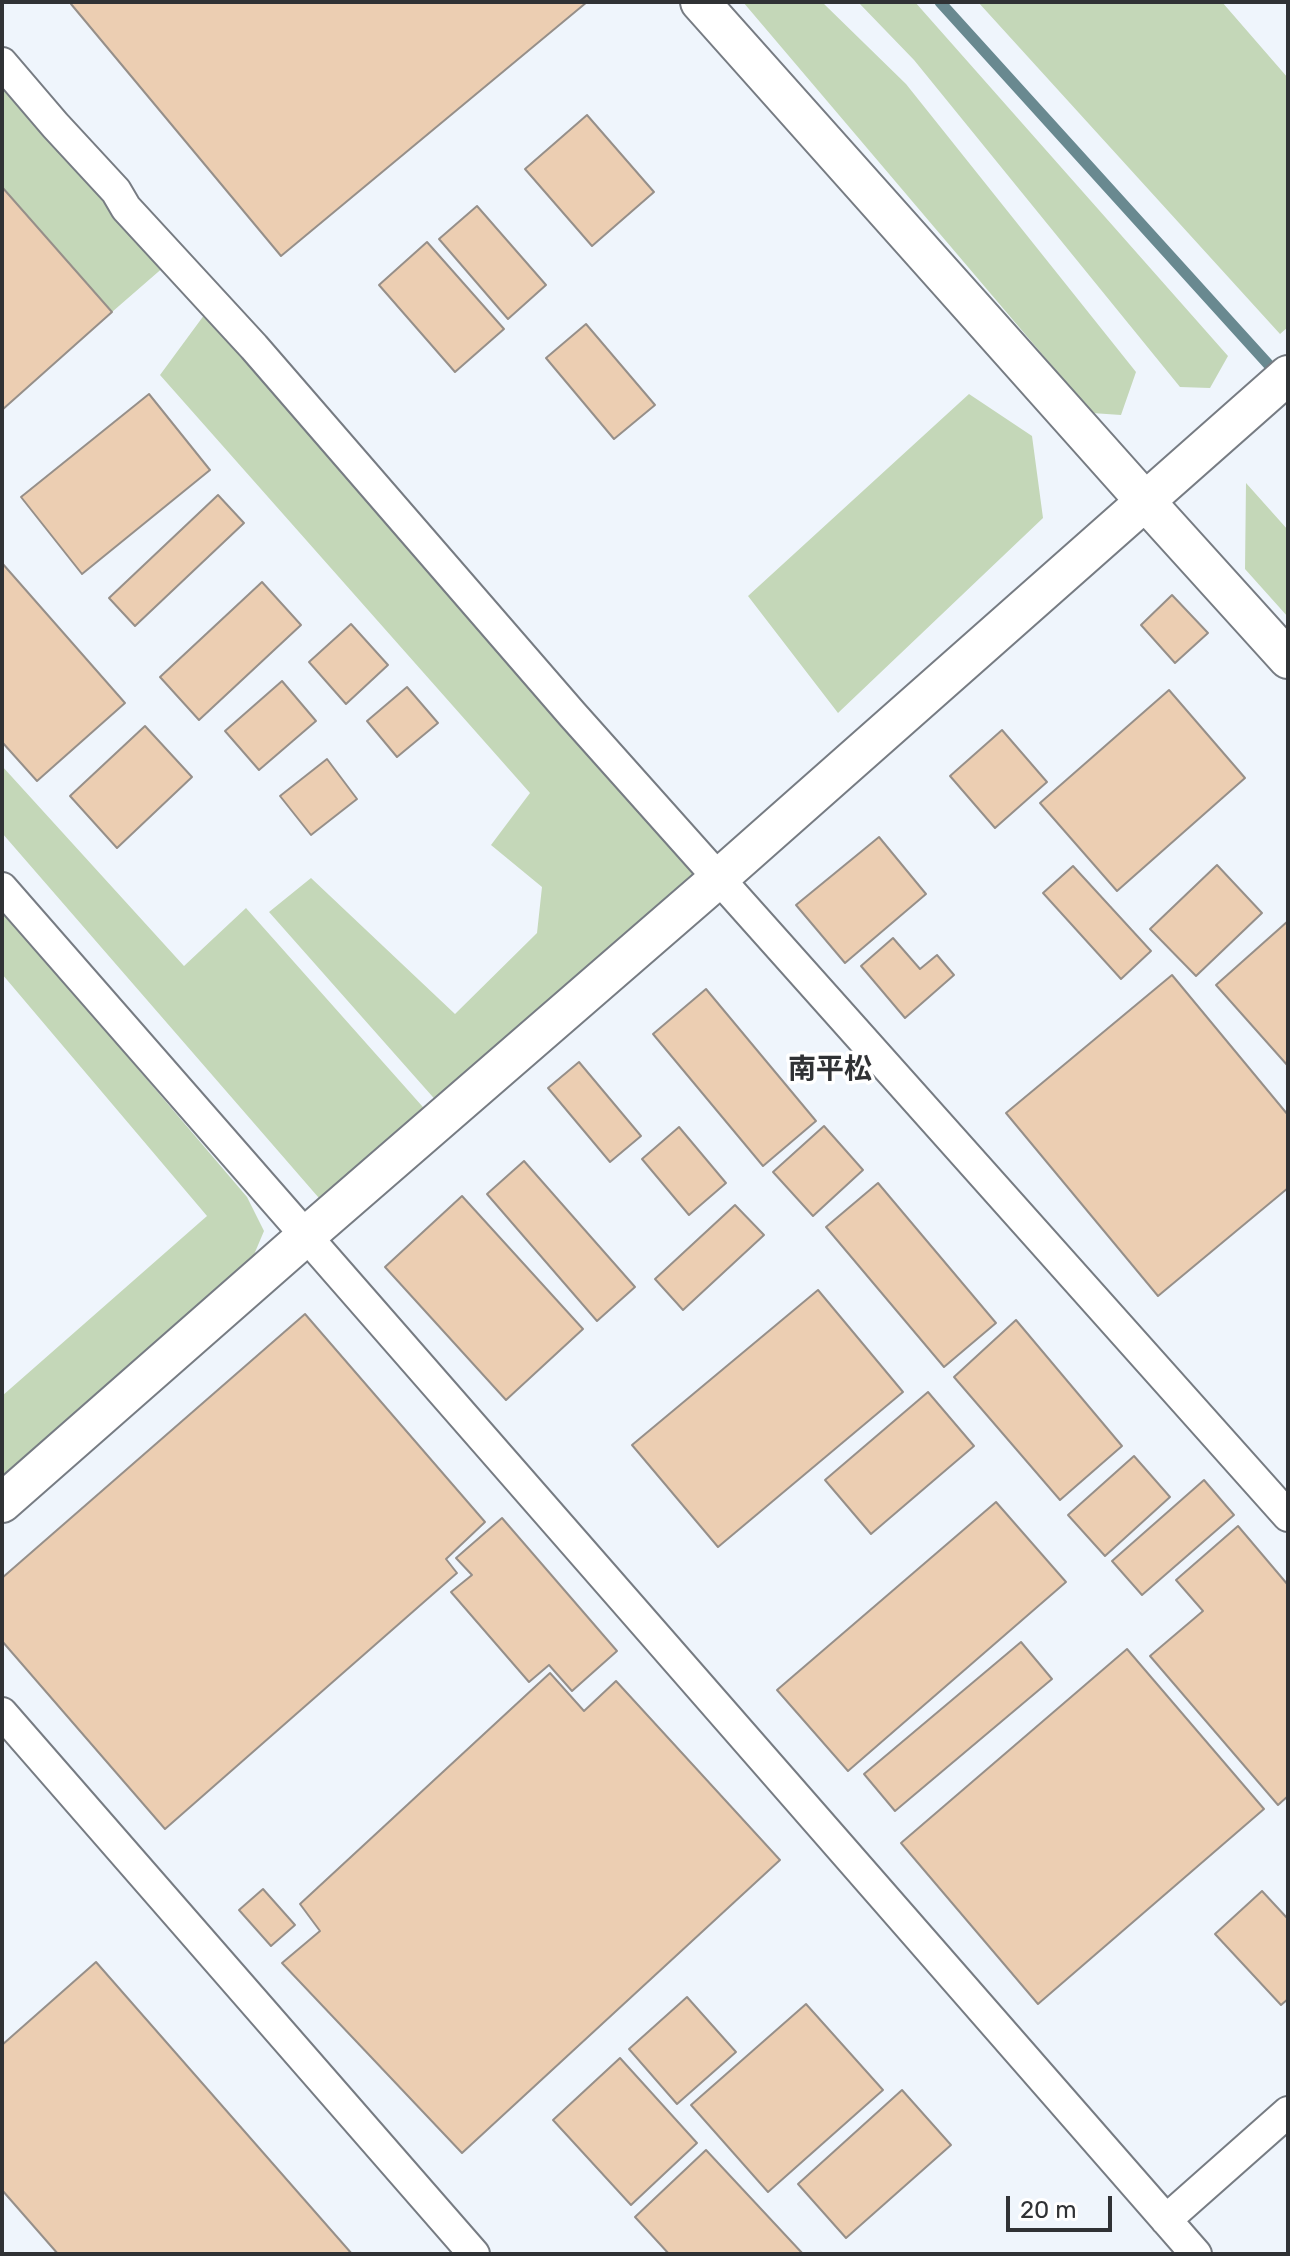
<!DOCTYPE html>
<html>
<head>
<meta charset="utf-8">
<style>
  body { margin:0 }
  #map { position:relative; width:1290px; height:2256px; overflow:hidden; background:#eff5fc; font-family:Rubik,sans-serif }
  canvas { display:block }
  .frame { position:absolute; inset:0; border:4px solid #303235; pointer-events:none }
  .scale { position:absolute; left:1006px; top:2196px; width:106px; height:36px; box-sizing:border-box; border:4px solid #303235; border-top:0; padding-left:10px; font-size:24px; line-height:28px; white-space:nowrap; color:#303235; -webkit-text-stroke:6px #fff; paint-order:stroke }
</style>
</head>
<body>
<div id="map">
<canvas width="1290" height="2256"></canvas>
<div class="frame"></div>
<div class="scale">20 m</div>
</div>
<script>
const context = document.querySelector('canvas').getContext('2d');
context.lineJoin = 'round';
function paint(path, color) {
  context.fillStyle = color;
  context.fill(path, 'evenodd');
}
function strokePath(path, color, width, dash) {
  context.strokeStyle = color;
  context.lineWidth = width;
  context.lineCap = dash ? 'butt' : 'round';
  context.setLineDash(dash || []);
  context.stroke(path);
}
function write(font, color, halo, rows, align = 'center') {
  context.font = font + ' Rubik,"Noto Sans JP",sans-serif';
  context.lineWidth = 7;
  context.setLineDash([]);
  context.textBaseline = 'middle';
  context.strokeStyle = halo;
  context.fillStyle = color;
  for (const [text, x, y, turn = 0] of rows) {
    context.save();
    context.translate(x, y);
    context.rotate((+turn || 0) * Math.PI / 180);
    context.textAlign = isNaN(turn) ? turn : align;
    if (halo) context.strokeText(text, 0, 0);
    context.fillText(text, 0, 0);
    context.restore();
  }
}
const green = new Path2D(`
  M743,2h79l84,82 230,288 -15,43 -29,-2z
  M858,2h57l313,354 -18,32 -30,-1 -266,-327z
  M978,2h244l66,76v249l-8,7z
  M2,76l171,183 -61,53 -110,-125z
  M213,303l506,575 -272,235 -178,-201 42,-34 144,136 82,-81 5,-46 -51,-42 39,-52 -370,-418z
  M969,394l63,42 11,82 -205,195 -90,-117z
  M1246,483l42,47v87l-43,-48z
  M2,766l182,200 62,-58 184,207 -105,90 -323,-372z
  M2,909l245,288 17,34 -11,26 -251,224v-85l205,-180 -205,-242z`);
const stream = new Path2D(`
  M940,2l338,373`);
const building = new Path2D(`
  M73,2h514l-306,254 -210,-252z
  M587,115l67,77 -62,54 -67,-77z
  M2,187l110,125 -110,98z
  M477,206l69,79 -38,34 -69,-80z
  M427,242l77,87 -49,43 -76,-87z
  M586,324l69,81 -41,34 -68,-81z
  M149,394l61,76 -128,104 -61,-77z
  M218,495l26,28 -109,103 -26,-28z
  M2,563l123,140 -88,78 -35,-39z
  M262,582l39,43 -102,95 -39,-43z
  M1172,595l36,38 -33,30 -34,-38z
  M351,624l37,41 -42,39 -37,-42z
  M282,681l34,40 -57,49 -34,-39z
  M407,687l31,36 -41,34 -30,-36z
  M1169,690l76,88 -128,113 -77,-88z
  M145,726l47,51 -75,71 -47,-52z
  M1002,730l45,52 -52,46 -45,-52z
  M327,759l30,40 -46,36 -31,-39z
  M879,837l47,57 -81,69 -49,-58z
  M1217,865l45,48 -66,63 -46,-47z
  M1073,866l78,85 -30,28 -78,-86z
  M1288,921v145l-72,-81z
  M893,938l27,31 17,-14 17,20 -49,43 -44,-52z
  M1172,975l116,140v73l-130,108 -152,-183z
  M706,989l110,132 -53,45 -110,-132z
  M579,1062l62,74 -31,26 -62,-74z
  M824,1126l39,44 -50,46 -40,-44z
  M679,1127l47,56 -37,32 -47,-56z
  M524,1161l111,126 -38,34 -110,-127z
  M878,1183l118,140 -52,44 -118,-140z
  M462,1196l121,133 -77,71 -121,-133z
  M735,1205l29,30 -81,75 -28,-31z
  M818,1290l85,102 -185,155 -86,-102z
  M305,1314l180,208 -39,37 11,14 -292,256 -163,-188v-63z
  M1016,1320l106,126 -62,54 -106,-123z
  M928,1392l46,54 -103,88 -46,-54z
  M1134,1456l36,41 -65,59 -37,-41z
  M1204,1480l30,35 -92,80 -30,-34z
  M996,1502l70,80 -218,189 -71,-81z
  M502,1518l115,133 -45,40 -23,-26 -20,17 -78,-90 21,-17 -16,-17z
  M1238,1526l50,59v211l-10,9 -128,-149 53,-45 -27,-31z
  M1021,1642l31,37 -157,132 -31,-37z
  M1127,1649l137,160 -226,195 -137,-161z
  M550,1673l34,38 32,-30 164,179 -318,293 -180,-190 38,-32 -20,-27z
  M263,1889l32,36 -24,21 -32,-36z
  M1262,1891l26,28v80l-7,6 -66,-71z
  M96,1962l256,292h-294l-56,-64v-145z
  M687,1997l49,55 -59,52 -48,-55z
  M806,2004l77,86 -115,102 -77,-87z
  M620,2058l77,85 -66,62 -78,-85z
  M902,2090l49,55 -105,93 -48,-54z
  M706,2150l97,104h-134l-34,-37z`);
const minor = new Path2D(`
  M2,63l53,62 61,66 10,17 128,139 318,367 716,802
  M2,888l1194,1366
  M2,1713l472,541
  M1166,2220l122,-108`);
const tertiary = new Path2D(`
  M700,2l445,499 143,158
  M2,1503l304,-267 413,-358 569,-503`);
const quarterNames = [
  ["南平松",830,1070]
];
paint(green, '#c4d7b8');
strokePath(stream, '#698990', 11);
paint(building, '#ecceb2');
strokePath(building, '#968f89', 2);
strokePath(minor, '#777c83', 34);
strokePath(tertiary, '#777c83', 42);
strokePath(minor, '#fff', 30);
strokePath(tertiary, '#fff', 38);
write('bold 28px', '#303235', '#fff', quarterNames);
</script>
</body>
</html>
